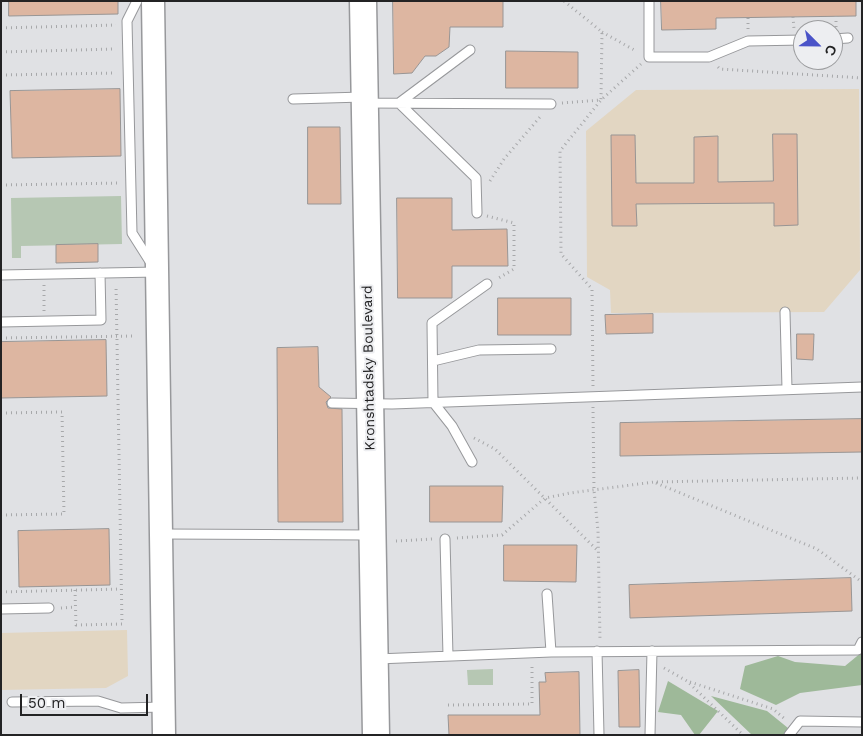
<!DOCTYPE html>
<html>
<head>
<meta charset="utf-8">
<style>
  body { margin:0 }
  #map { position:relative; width:863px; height:736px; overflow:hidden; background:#e0e1e4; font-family:"Work Sans",sans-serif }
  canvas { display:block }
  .frame { position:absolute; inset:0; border:2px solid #232324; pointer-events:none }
  .north { position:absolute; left:793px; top:20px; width:50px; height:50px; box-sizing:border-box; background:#edeef1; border:1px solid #9c9d9f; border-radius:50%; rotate:113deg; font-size:14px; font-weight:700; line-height:20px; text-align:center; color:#232324 }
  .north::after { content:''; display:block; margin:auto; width:18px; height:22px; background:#4a53c8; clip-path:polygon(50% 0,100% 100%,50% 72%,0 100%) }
  .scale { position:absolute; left:20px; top:694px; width:128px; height:22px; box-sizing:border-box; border:2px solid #232324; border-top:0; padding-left:6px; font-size:15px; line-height:18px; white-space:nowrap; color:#232324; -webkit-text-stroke:4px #edeef1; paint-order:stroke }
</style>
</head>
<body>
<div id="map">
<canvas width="863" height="736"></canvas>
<div class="frame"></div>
<div class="north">С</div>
<div class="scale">50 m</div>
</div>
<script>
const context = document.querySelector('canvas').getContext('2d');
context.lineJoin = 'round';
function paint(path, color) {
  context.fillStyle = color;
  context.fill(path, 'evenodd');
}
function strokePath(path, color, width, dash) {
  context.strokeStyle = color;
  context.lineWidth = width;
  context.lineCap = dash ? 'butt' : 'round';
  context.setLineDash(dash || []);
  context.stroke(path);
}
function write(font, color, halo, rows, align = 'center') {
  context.font = font + ' "Work Sans",sans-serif';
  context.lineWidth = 4;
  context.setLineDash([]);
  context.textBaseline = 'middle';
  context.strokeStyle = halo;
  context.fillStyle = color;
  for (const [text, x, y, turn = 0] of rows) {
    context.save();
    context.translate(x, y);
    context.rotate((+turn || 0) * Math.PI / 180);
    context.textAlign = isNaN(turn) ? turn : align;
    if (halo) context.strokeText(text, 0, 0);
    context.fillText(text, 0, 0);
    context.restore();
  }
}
const education = new Path2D(`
  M859,89l1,181 -36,42 -213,1 -1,-23 -23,-13 -1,-146 50,-41z
  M127,630l1,46 -22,12 -105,2v-57z`);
const green = new Path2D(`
  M121,196l1,48 -101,2v12h-9l-1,-60z
  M493,669v16h-25l-1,-15z`);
const forest = new Path2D(`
  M862,652v33l-62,8 -24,12 -36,-16 5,-23 33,-10 17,6 50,4z
  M668,681l50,30 -19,24h-4l-14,-20 -23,-3z
  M711,696l56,15 21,17 -5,7h-31z`);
const building = new Path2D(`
  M9,1h109v13l-109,2z
  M393,1h110v26h-53l-1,20 -13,9h-11l-13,17 -18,1z
  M661,1h195v15l-140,2v11l-54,1z
  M506,51l72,1v36h-72z
  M120,89l1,67 -109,2 -2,-67z
  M308,127h32l1,77h-33z
  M773,134h24l1,91 -24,1v-23l-138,1 1,22h-25l-1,-91h24l1,48h58v-46l24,-1v46l55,-1z
  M397,198h55v32l55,-1 1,37h-56v32h-54z
  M98,244v18l-42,1v-18z
  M498,298h73v37h-73z
  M653,314v19l-47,1 -1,-19z
  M797,334h17l-1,26 -16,-1z
  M106,340l1,56 -106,2v-56z
  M318,347l1,40 12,10 -5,5 2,6 14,1 1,113h-65l-1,-174z
  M862,419v33l-242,4v-33z
  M430,486h73l-1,36h-72z
  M109,529l1,56 -91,2 -1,-56z
  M504,545h73l-1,37 -72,-1z
  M851,578l1,33 -222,7 -1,-33z
  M639,670l1,57h-21l-1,-56z
  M579,672l1,63h-131l-1,-20h92l-1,-33h7l-1,-9z`);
const path = new Path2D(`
  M836,16v12
  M793,17l1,12
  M748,18v12
  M1,28l115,-3
  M602,32l34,19
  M1,52l114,-3
  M718,67l2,2 142,9
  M1,75l115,-2
  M562,103l39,-3 1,-68 -38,-31
  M490,181l14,-22 36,-42
  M1,185l119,-2
  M487,216l27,7v46l-17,10
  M44,285v26
  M1,338l134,-2
  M593,386l-1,-97 -31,-35 -1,-103 41,-51 40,-36
  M593,407l1,83 4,41 2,110
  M1,413l61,-1 2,102 -63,1
  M474,438l21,11 103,102
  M656,483l161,66 45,33
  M457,538l45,-3 43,-37 25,-5 84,-11 208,-4
  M396,541l37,-2
  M75,590l1,35 46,-1 -6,-339
  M1,592l120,-3
  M61,608l14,-1
  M664,668l23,13 56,54
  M690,682l83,27 12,10
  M448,705l84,-1v-39`);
const service = new Path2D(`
  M137,1l-10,20 5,212 19,30
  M649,1v56h60l39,-16 55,-1
  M833,39l15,-1
  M470,50l-71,53 77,75 1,35
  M293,99l70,-2
  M366,103l185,1
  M1,275l156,-3
  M785,312l2,77
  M1,322l100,-2 -1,-47
  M433,361l46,-11 72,-1
  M332,403l60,1 470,-17
  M472,462l-20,-36 -19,-24 -1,-79 55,-39
  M162,534l207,1
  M445,539l3,117
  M547,594l4,58
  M1,609l48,-1
  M597,651l2,84
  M377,659l174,-7 307,-2 4,-8
  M12,702l86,-1 23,7 43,-1
  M650,735l2,-84
  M789,735l11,-14 62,1`);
const tertiary = new Path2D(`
  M153,1l11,734`);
const secondary = new Path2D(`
  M363,1l13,734`);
const streetNames = [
  ["Kronshtadsky Boulevard",369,368,-91]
];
paint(education, '#e2d6c2');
paint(green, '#b6c7b3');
paint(forest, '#9eb999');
paint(building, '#ddb6a1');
strokePath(building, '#989594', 1);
strokePath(service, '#97989b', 11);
strokePath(tertiary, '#97989b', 25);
strokePath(secondary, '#97989b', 29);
strokePath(path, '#a7a8aa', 3, [1, 4]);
strokePath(service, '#fff', 9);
strokePath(tertiary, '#fff', 22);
strokePath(secondary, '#fff', 26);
write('14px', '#232324', '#edeef1', streetNames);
</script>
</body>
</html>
